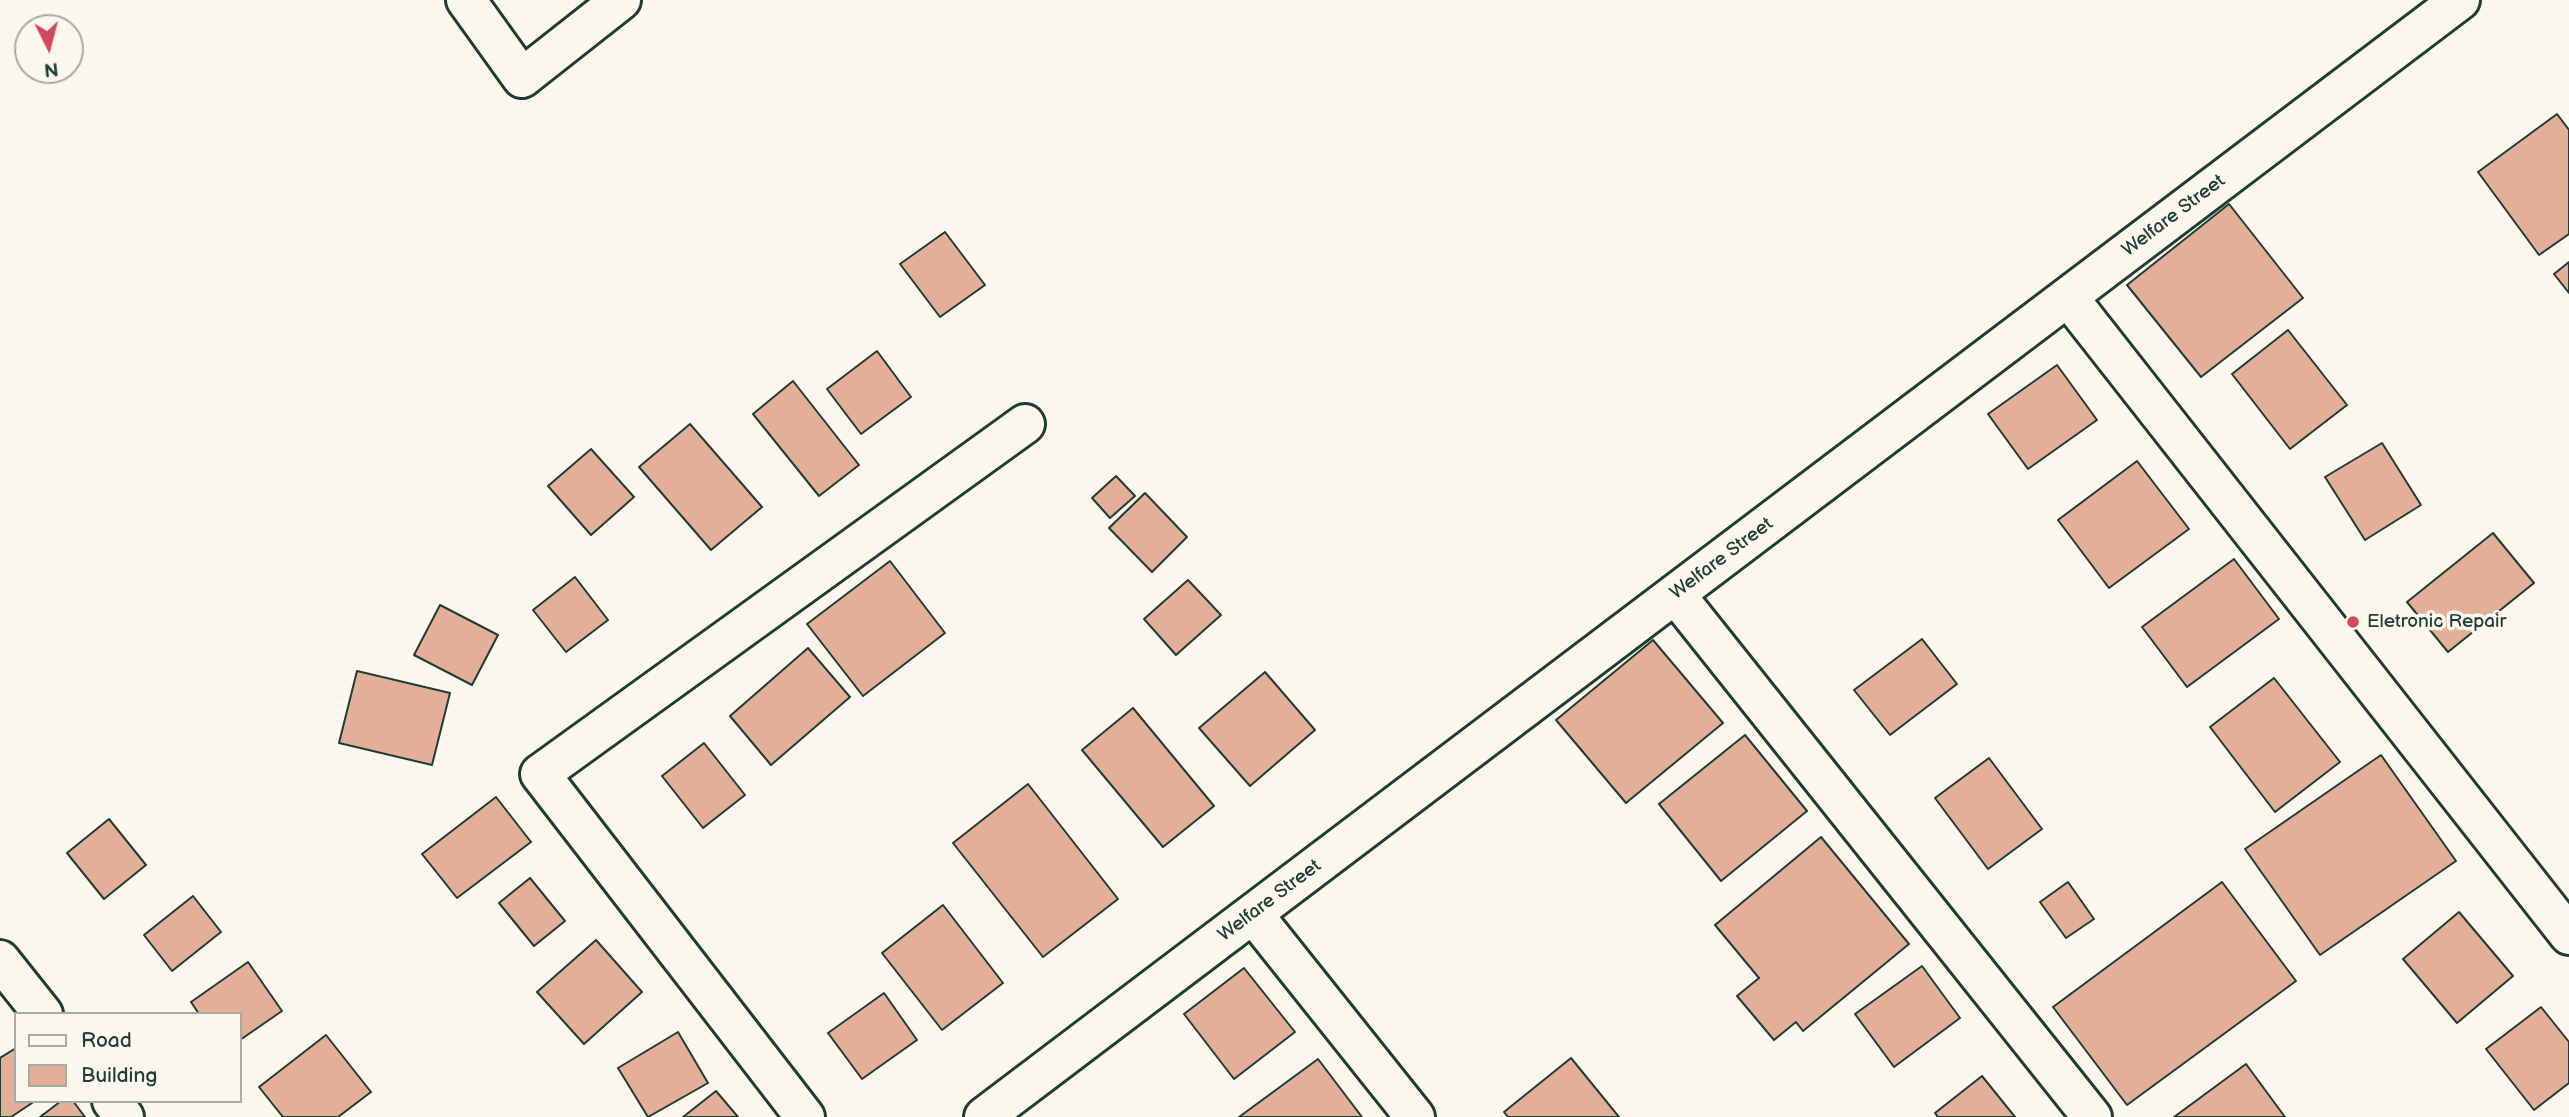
<!DOCTYPE html>
<html>
<head>
<meta charset="utf-8">
<style>
  body { margin:0 }
  #map { position:relative; width:2569px; height:1117px; overflow:hidden; background:#fbf7ec; font-family:"Balsamiq Sans",sans-serif }
  canvas { display:block }
  .legend { position:absolute; left:14px; top:1012px; width:228px; height:91px; box-sizing:border-box; background:#fbf7ec; border:2px solid #a3ada2; margin:0; padding:9px 12px; list-style:none; font-size:21px; color:#1f3d34 }
  .legend li { display:flex; align-items:center; gap:14px; height:35px }
  .legend b { width:35px; border:2px solid #a3ada2 }
  .north { position:absolute; left:14px; top:14px; width:70px; height:70px; box-sizing:border-box; background:#fbf7ec; border:2px solid #a3ada2; border-radius:50%; rotate:174deg; font-size:19px; font-weight:700; line-height:28px; text-align:center; color:#1f3d34 }
  .north::after { content:''; display:block; margin:auto; width:24px; height:32px; background:#d1495b; clip-path:polygon(50% 0,100% 100%,50% 72%,0 100%) }
</style>
</head>
<body>
<div id="map">
<canvas width="2569" height="1117"></canvas>
<ul class="legend">
<li><b style="height:9px;background:#fbf7ec"></b>Road</li>
<li><b style="height:19px;background:#e4af98"></b>Building</li>
</ul>
<div class="north">N</div>
</div>
<script>
const context = document.querySelector('canvas').getContext('2d');
context.lineJoin = 'round';
function paint(path, color) {
  context.fillStyle = color;
  context.fill(path, 'evenodd');
}
function strokePath(path, color, width, dash) {
  context.strokeStyle = color;
  context.lineWidth = width;
  context.lineCap = dash ? 'butt' : 'round';
  context.setLineDash(dash || []);
  context.stroke(path);
}
function write(font, color, halo, rows, align = 'center') {
  context.font = font + ' "Balsamiq Sans",sans-serif';
  context.lineWidth = 7;
  context.setLineDash([]);
  context.textBaseline = 'middle';
  context.strokeStyle = halo;
  context.fillStyle = color;
  for (const [text, x, y, turn = 0] of rows) {
    context.save();
    context.translate(x, y);
    context.rotate((+turn || 0) * Math.PI / 180);
    context.textAlign = isNaN(turn) ? turn : align;
    if (halo) context.strokeText(text, 0, 0);
    context.fillText(text, 0, 0);
    context.restore();
  }
}
const building = new Path2D(`
  M2557,114l12,16v104l-30,21 -61,-83z
  M2229,204l74,94 -102,79 -74,-92z
  M945,232l40,53 -45,32 -40,-53z
  M2569,262v31l-15,-19z
  M2288,330l59,75 -57,44 -58,-75z
  M877,351l34,46 -50,37 -34,-45z
  M2057,365l40,55 -69,49 -40,-55z
  M793,381l66,84 -40,31 -66,-82z
  M690,424l72,83 -51,43 -72,-83z
  M2382,443l39,62 -56,35 -40,-63z
  M591,449l43,48 -43,38 -43,-49z
  M2137,461l52,68 -80,59 -51,-68z
  M1116,476l19,20 -25,22 -18,-20z
  M1145,493l42,44 -35,35 -43,-44z
  M2493,533l41,50 -86,69 -41,-50z
  M2234,559l45,60 -92,68 -45,-60z
  M890,561l55,72 -82,63 -56,-72z
  M575,577l33,43 -42,32 -33,-42z
  M1188,580l33,35 -45,40 -32,-36z
  M440,605l58,30 -26,50 -58,-30z
  M1922,639l35,45 -67,51 -36,-45z
  M1653,640l70,83 -97,80 -70,-83z
  M808,648l42,49 -79,68 -41,-49z
  M357,671l93,22 -18,72 -93,-22z
  M1265,672l50,58 -65,56 -51,-58z
  M2274,678l66,84 -65,50 -65,-85z
  M1133,708l81,98 -51,41 -81,-97z
  M1745,735l62,76 -86,70 -62,-77z
  M704,743l41,52 -42,33 -41,-52z
  M2381,755l75,106 -136,94 -75,-106z
  M1989,758l53,71 -54,40 -53,-71z
  M1028,784l90,115 -75,58 -90,-114z
  M496,797l35,45 -74,56 -35,-44z
  M109,819l37,46 -42,34 -37,-46z
  M1821,837l88,107 -106,87 -7,-9 -22,18 -37,-44 22,-18 -44,-53z
  M530,878l35,43 -31,25 -35,-43z
  M2068,882l26,37 -28,19 -26,-36z
  M2222,882l74,99 -169,124 -74,-98z
  M193,896l28,36 -49,39 -28,-36z
  M943,905l60,78 -61,47 -60,-77z
  M2459,912l54,64 -56,47 -54,-64z
  M596,940l46,52 -58,52 -47,-52z
  M248,962l34,49 -42,29v-26h-41l-8,-12z
  M1922,966l38,52 -66,49 -39,-53z
  M1244,968l51,64 -61,47 -50,-65z
  M884,993l33,47 -55,39 -34,-46z
  M2541,1007l28,35v41l-35,27 -48,-61z
  M678,1032l30,51 -60,34 -30,-49z
  M326,1035l45,57 -33,25h-55l-24,-30z
  M16,1048v53h19l-24,16h-11v-59z
  M1571,1058l48,59h-111l-4,-5z
  M1318,1059l44,58h-123z
  M2246,1064l39,53h-111z
  M1982,1076l33,41h-77l-3,-4z
  M716,1091l22,26h-55z
  M61,1101h12l12,16h-45z`);
const minor = new Path2D(`
  M466,0l56,78 99,-78
  M2068,297l501,638
  M1675,594l417,523
  M1253,914l162,203
  M0,960l43,54
  M112,1101l12,16
  M805,1117l-265,-343 485,-350
  M984,1117l1476,-1117`);
const markers = [
  [2353,622,7,"#d1495b"]
];
const streetNames = [
  ["Welfare Street",2174,216,-37],
  ["Welfare Street",1722,559,-37],
  ["Welfare Street",1270,901,-37]
];
const poiNames = [
  ["Eletronic Repair",2367,622]
];
paint(building, '#e4af98');
strokePath(building, '#1f3d34', 2);
strokePath(minor, '#1f3d34', 44);
strokePath(minor, '#fbf7ec', 38);
for (const [x, y, r, color] of markers) {
  const dot = new Path2D();
  dot.arc(x, y, r, 0, 2 * Math.PI);
  context.fillStyle = color;
  context.fill(dot);
  strokePath(dot, '#fbf7ec', 2.5);
}
write('19px', '#1f3d34', '#fbf7ec', streetNames);
write('19px', '#1f3d34', '#fbf7ec', poiNames, 'left');
</script>
</body>
</html>
